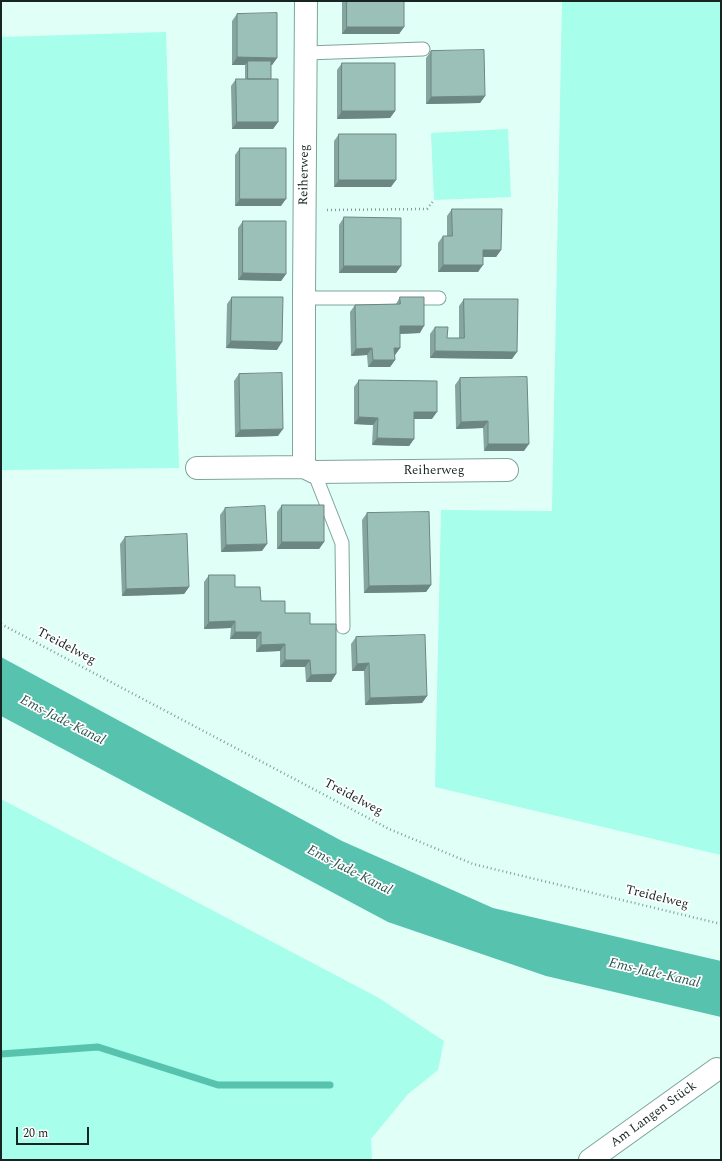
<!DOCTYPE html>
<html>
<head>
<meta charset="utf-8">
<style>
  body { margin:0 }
  #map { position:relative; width:722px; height:1161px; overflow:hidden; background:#e0fff7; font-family:Spectral,serif }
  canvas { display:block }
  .frame { position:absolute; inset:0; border:2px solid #162521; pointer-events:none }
  .scale { position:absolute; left:16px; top:1127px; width:73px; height:18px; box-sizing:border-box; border:2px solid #162521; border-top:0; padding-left:5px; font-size:12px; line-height:14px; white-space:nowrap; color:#162521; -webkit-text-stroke:3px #fff; paint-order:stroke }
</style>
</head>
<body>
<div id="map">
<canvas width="722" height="1161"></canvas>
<div class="frame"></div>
<div class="scale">20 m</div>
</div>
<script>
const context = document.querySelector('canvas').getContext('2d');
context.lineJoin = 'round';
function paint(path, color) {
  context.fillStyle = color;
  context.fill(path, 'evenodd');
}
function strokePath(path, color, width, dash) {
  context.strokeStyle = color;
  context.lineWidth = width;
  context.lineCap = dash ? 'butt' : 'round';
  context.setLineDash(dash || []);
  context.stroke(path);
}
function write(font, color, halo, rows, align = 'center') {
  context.font = font + ' Spectral,serif';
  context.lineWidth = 3.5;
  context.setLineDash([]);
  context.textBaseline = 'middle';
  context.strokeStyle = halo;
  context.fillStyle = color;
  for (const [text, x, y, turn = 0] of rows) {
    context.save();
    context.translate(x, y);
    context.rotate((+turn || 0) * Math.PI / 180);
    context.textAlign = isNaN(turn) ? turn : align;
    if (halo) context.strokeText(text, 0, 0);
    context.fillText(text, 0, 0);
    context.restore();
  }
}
const green = new Path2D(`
  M562,1h159v854l-286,-68 6,-277 111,1z
  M166,32l13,436 -178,2v-433z
  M508,129l3,68 -77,3 -3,-67z
  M1,799l378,199 65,43 -6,29 -30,24 -37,45 1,21h-371z`);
const water = new Path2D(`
  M1,657l341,184 151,67 228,53v56l-175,-41 -158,-54 -387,-206z`);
const stream = new Path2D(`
  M1,1054l97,-7 120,38h112`);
const path = new Path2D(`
  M327,210l100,-1 7,-9
  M1,624l388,205 84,35 248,60`);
const service = new Path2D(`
  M306,53l117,-4
  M304,298h135
  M314,472l28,71 1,84`);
const minor = new Path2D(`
  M304,467v-169l2,-297
  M197,468l107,-1 10,5 193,-2
  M590,1160l127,-91`);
const wall = new Path2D(`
  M342,1h62v26l-5,7h-57z
  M237,14l40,44 -5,7h-1v14l7,43 -5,7h-41l-1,-43 5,-7h9v-14h-13v-44z
  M431,51l54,45 -5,7 -54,1v-46z
  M342,63l53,48 -5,7 -53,1v-49z
  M339,134l52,53h-57v-46z
  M240,148l41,58h-46v-51z
  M452,209l49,41 -5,7h-13l-5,15h-40v-29l5,-7h4v-20z
  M344,217l57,49 -5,7h-57v-48z
  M243,221l43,53 -5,7 -43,-1v-52z
  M232,297l45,53 -51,-2 1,-44z
  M400,297l20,36 -20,1v14l-5,7v5l-5,7h-22l-1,-12 -16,1 -1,-44 5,-7 41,-1z
  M464,299l48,60 -82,-1v-24l5,-7 12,11h12v-32z
  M239,374l39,62 -43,1 -1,-56z
  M460,378l64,73h-40l-1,-23 -27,1 -1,-44z
  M359,380l73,39h-18v20l-5,7 -37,-1 1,-20 -19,-1v-37z
  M282,505l42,37 -5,7h-42v-37z
  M225,508l37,43 -41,1 -1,-37z
  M367,513l64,72 -5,7 -62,1 -2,-73z
  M125,537l64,50 -5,7 -62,2 -2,-52z
  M209,575l26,12 50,26 25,11 26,50 -5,8h-25l-1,-15h-25v-16l-24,1v-13h-26l1,-11 -27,1v-47z
  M356,637l71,59 -5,7 -57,2 -1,-34h-12l-1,-27z`);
const shadedWall = new Path2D(`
  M347,27h57l-5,7h-57z
  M237,57l40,1 -5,7h-24v-4l-3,4h-13z
  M485,96l-5,7 -54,1 5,-7z
  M342,111h53l-5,7 -53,1z
  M237,122h41l-5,7h-41z
  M339,180h57l-5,7h-57z
  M240,199h46l-5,7h-46z
  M483,250h18l-5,7h-18z
  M443,265h40l-5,7h-40z
  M344,266h57l-5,7h-57z
  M243,273l43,1 -5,7 -43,-1z
  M400,326h24l-4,7 -25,1z
  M231,341l51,1 -5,8 -51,-2z
  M372,348l-5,7 -16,1 5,-7z
  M394,348h6l-5,7h-6z
  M435,351l82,1 -5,7 -82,-1z
  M373,360h22l-5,7h-22z
  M414,412h23l-5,7h-23z
  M359,417l19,1 -5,7 -19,-1z
  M488,421l-5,7 -27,1 5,-7z
  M283,429l-5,7 -43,1 5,-7z
  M377,438l37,1 -5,7 -37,-1z
  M488,444h41l-5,7h-40z
  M282,542h42l-5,7h-42z
  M267,544l-5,7 -41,1 5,-7z
  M431,585l-5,7 -62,1 5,-7z
  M189,587l-5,7 -62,2 4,-7z
  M235,621l-4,7 -27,1 5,-7z
  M235,632h26l-5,7h-26z
  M285,644l-5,7 -24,1 5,-7z
  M285,660h25l-5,7h-25z
  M369,663l-5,8h-12l5,-7z
  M336,674l-5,8h-25l5,-7z
  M427,696l-5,7 -57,2 5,-7z`);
const building = new Path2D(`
  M347,1h57v26h-57z
  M277,13v45l-40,-1v-43z
  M484,50l1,46 -54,1v-46z
  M248,61h23v18h-23z
  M342,63h53v48h-53z
  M236,79h42v43h-41z
  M339,134h57v46h-57z
  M240,148h46v51h-46z
  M452,209h50l-1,41h-18v15h-40v-29h9z
  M344,217l57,1v48h-57z
  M243,221h43v53l-43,-1z
  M232,297h51l-1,45 -51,-1z
  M400,297h24v29h-24v22h-6l1,12h-22l-1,-12 -16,1 -1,-44 45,-1z
  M464,299h54l-1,53 -82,-1v-24h13l-1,11h17z
  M282,373l1,56 -43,1 -1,-56z
  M527,377l2,67h-41v-23l-27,1 -1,-44z
  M359,380l78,1v31h-23v27l-37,-1 1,-20 -19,-1z
  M282,505h42v37h-42z
  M265,506l2,38 -41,1 -1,-37z
  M429,512l2,73 -62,1 -2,-73z
  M187,534l2,53 -63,2 -1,-52z
  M209,575h26v12h25l1,14h24v12h25v11h26v50l-25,1 -1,-15h-25v-16l-24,1v-13h-26v-11l-26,1z
  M425,635l2,61 -57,2 -1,-35 -12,1 -1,-27z`);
const streetNames = [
  ["Reiherweg",305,175,-89],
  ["Reiherweg",434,471],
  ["Treidelweg",66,647,28],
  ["Treidelweg",353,798,28],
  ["Treidelweg",657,898,14],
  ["Am Langen Stück",654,1115,-36]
];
const waterNames = [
  ["Ems-Jade-Kanal",62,721,27],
  ["Ems-Jade-Kanal",349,871,27],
  ["Ems-Jade-Kanal",654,974,13]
];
paint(green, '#a6feeb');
paint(water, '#57c2ae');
strokePath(stream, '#57c2ae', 7);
strokePath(service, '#7fa49b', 15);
strokePath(minor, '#7fa49b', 24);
strokePath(path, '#859d97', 2.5, [1, 3]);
strokePath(service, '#fff', 13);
strokePath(minor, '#fff', 22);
paint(wall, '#85a59e');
paint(shadedWall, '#6c8681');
paint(building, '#9bc0b8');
strokePath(building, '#6c8681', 1);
write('13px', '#162521', '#fff', streetNames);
write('italic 14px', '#29574e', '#fff', waterNames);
</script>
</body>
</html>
